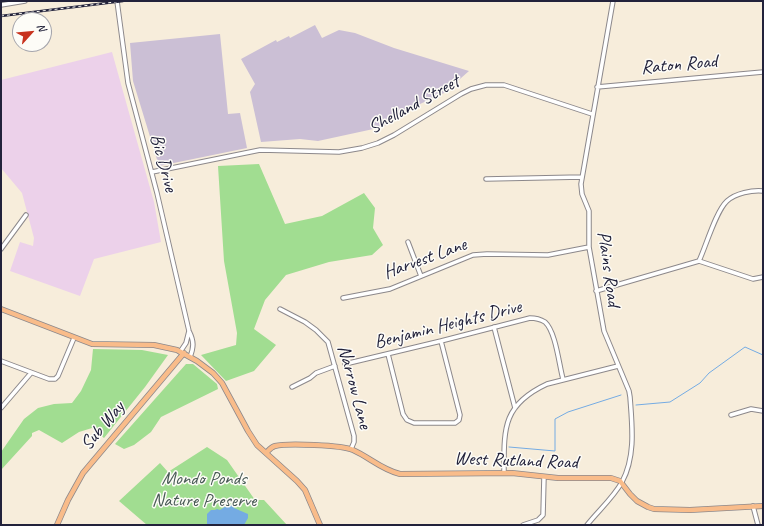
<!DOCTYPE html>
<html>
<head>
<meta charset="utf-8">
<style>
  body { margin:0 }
  #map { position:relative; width:764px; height:526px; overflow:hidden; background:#f7eddb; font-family:Caveat,sans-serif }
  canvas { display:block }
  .frame { position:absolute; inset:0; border:2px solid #22223b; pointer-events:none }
  .north { position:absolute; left:12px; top:12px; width:40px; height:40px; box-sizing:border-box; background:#fdfcf7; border:1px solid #a5a5ac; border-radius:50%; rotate:63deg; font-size:11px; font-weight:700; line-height:16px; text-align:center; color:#22223b }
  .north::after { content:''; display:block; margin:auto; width:14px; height:18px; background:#c8321e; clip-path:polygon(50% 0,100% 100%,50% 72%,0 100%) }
</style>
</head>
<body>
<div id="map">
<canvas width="764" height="526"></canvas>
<div class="frame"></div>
<div class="north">N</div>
</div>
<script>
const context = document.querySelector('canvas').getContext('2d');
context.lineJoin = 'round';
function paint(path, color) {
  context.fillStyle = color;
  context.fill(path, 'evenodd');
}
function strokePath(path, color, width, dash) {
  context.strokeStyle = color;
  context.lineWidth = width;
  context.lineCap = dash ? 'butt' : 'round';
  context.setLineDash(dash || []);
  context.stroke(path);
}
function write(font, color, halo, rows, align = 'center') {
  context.font = font + ' Caveat,sans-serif';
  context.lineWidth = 3;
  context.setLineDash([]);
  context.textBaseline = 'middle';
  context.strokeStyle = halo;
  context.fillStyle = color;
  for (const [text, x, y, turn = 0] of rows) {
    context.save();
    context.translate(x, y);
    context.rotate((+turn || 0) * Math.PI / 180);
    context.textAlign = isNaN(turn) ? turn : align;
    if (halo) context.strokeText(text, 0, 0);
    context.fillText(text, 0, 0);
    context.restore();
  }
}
const built = new Path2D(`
  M112,52l42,150 7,40 -67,17 -14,37 -70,-25 10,-29 13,4 1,-8 -12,-45 -21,-25v-88z`);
const industrial = new Path2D(`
  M315,25l7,13 17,-8 16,3 39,15 75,23 -25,22 -24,11 -31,20 -11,4 -60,13 -18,-2 -39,3 -11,-50 5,-8 -14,-25 35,-19 1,2 12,-6 1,2z
  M220,34l8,80 12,-1 7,35 -88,18 -26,-85 -3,-38z`);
const green = new Path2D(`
  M259,164l26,60 37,-8 42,-23 11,15 -2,20 10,17 -11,10 -43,7 -43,13 -21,25 -11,29 22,16 -22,26 -28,10 -25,-26 35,-10 1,-12 -13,-72 -6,-95z
  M93,349l49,1 26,5 -23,32 -41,51 -12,-10 -13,4 -17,11 -23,-13 -7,3v3l-31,34v-18l23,-33 14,-11 16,-4 18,-1 9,-12 10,-21z
  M186,364h7l24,20 1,5 -57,28 -10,15 -17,13 -10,4 -9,-5z
  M207,447l20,13 28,40h9l23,25h-140l-28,-24 41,-38 8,9z`);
const water = new Path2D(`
  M233,505l1,3 14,6v4l-4,7h-38l1,-1v-10l4,-4h4l2,-1 3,1 6,-4z`);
const stream = new Path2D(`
  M636,405l34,-3 30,-19 9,-10 36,-26 18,8
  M509,447l46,4v-32l13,-7 53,-17`);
const minor = new Path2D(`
  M117,1l11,82 29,110 32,138c5,10 5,16 1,26
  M1,5l24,-4
  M597,87l166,-15
  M152,172l108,-22 79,2 23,-4 16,-5 16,-8 67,-41 10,-5 15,-4h18l88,29
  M486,179l96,-2
  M408,242l13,34
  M1,249l25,-34
  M699,261c7,-15 17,-50 28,-60 9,-8 25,-11 36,-10
  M596,291l103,-30 54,18 10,-2
  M343,298l47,-9 83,-34 14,-1 61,1 41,-8
  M280,309l25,13 11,8 12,12 26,94v6l-3,7
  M494,327l21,81
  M180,352l6,-9 3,-12
  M388,354l15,60 4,6 7,3h41l4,-3 1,-5 -19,-74
  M1,361l48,18h6l3,-3 16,-38
  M345,364l96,-23 89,-23c5,0 10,1 15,4 11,10 14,43 18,57
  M292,387l18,-9 6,-5 19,-7
  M1,408l30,-35
  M731,415l20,-6 12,2
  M504,473c0,-44 -2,-68 43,-89l71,-18
  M753,506l5,19
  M523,525l15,-5 5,-5 1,-38
  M587,525c11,-14 26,-27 35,-43 14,-26 10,-57 8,-85l-1,-6 -25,-60 -15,-84v-36l-7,-17 -1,-10 32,-183`);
const major = new Path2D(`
  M1,309l91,35 62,1 23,5 20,11 16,12 9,10 26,48 9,14 40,36 8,9 15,35
  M266,453c3,-3 5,-6 9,-7 12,-3 67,-1 78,4 16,7 29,20 47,24l112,-1 46,5h53l9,3 10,13 7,7 11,6 6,2 36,1 73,-4
  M57,525l11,-25 15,-27 101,-120`);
const rail = new Path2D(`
  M1,16l122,-15`);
const streetNames = [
  ["Raton Road",679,65,-5],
  ["Shelland Street",414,105,-29],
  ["Bic Drive",163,163,75],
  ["Harvest Lane",425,259,-20],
  ["Plains Road",608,269,82],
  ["Benjamin Heights Drive",448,325,-14],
  ["Narrow Lane",354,387,75],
  ["Sub Way",103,426,-50],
  ["West Rutland Road",516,461,2]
];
const parkNames = [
  ["Mondo Ponds",204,479],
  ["Nature Preserve",204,501]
];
paint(built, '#ecd1ea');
paint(industrial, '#cbbfd5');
paint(green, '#a1dd91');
paint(water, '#74abe3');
strokePath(stream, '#74abe3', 1);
strokePath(minor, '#8c888b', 5.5);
strokePath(major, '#8c888b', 6);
strokePath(minor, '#fff', 3.5);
strokePath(major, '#f9bc8a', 4.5);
strokePath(rail, '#22223b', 2.5);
strokePath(rail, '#fdfcf7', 1, [3]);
write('19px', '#22223b', '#fdfcf7', streetNames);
write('19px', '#485a55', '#fdfcf7', parkNames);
</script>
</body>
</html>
